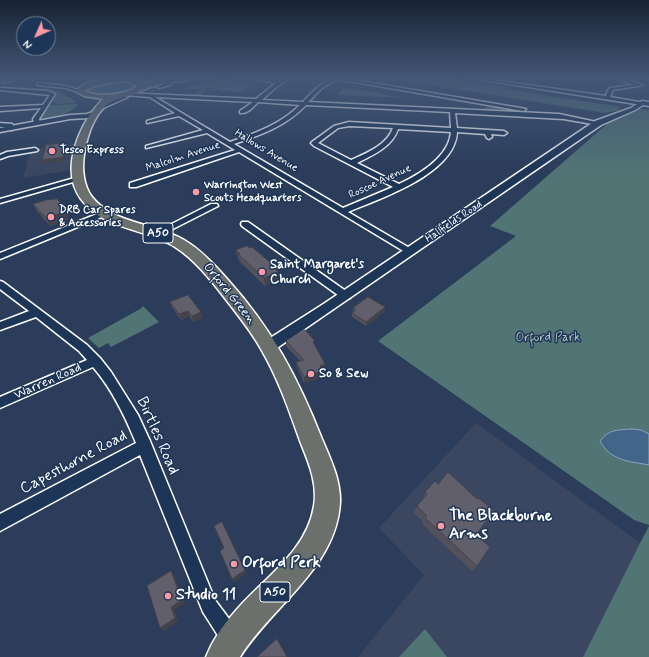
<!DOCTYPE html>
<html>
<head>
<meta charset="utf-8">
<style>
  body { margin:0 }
  #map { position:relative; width:649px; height:657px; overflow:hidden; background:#2b3d5b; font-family:Mynerve,sans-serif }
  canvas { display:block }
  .north { position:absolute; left:16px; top:16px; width:40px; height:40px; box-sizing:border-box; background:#1d3557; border:1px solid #77869a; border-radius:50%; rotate:225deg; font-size:11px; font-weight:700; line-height:16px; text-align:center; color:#fff }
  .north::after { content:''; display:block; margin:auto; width:14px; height:18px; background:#ff9aa2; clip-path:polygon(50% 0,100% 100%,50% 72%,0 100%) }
</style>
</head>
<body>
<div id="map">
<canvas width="649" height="657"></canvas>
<div class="north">N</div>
</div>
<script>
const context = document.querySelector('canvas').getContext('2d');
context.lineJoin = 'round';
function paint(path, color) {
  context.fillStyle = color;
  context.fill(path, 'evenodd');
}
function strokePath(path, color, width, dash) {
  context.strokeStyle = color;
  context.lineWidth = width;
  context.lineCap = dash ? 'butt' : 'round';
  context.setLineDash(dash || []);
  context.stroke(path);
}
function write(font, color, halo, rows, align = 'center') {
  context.font = font + ' Mynerve,sans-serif';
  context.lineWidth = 3;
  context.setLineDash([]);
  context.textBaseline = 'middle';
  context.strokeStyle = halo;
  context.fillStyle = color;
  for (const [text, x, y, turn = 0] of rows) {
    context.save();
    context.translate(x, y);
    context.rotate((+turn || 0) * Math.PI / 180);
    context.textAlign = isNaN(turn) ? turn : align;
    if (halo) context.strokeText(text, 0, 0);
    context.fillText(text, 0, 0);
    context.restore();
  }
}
const built = new Path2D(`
  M73,144l-2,26 -48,8 7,-26 7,-1 1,-2z
  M476,423l164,120 -57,114h-225l66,-82 -45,-47z`);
const green = new Path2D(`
  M388,78h60l58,9 -1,2 117,18 -5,2 3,1 -15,3z
  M220,79l32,6 -10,7 -30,-2 2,-1 -6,-1 -10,9 -5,-1 9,-7h-20z
  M121,80l17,3 -1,5c-21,7 -33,10 -53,3l5,-5z
  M0,86l26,1 32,3 -10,1 -48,-3z
  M343,87l39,6 -1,1 24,4 -67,-3z
  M59,91l13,8 4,4 -19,1 -6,-3 4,-6 -4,-3z
  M76,104l2,1c-9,8 -23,17 -37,13l8,-13z
  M491,105l41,7 2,1 -45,-2 -5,-3z
  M641,109l8,1v415l-15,-5 -256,-179 138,-105 -26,-10 125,-109z
  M143,306l16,16 -48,25 -3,-4 -9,5 -11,-10 52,-29z
  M649,526v131h-66l57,-114z
  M425,629l22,28h-48z`);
const water = new Path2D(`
  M632,429l9,1 8,4v31c-21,-4 -38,-4 -49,-24 9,-12 18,-11 32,-12z`);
const minor = new Path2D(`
  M14,78h5l-15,5 -2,-1z
  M252,78c8,-1 17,2 26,2 5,0 7,-3 12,-2l-14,9 -14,13 41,2c12,-13 22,-24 40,-24l183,31 -3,2 -186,-32 -15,9 -14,14 251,12 42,9 -3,2 -34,-6 -109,-6 2,15 47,3 3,2 -3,2 -13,-1 1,3 -3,2 -2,-1 -2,-4 -28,-2c-2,42 -76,66 -109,80l65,38 1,2 -4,3 -171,-103 -103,35h-6v-4l105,-33 -28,-17 -61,15v-2l57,-16 -24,-14 -32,7v-2l28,-8 -25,-16 -24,-2 -2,-2 132,6 20,-16zM155,97l98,5 -13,9v2c8,1 13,-6 18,-11l42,3c-19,19 -44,28 -70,37zM306,105l144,7 1,16 -102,-6 -15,4 -22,16 -1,1 3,3 79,41 -50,21 -109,-64c27,-9 52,-18 72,-39zM349,126l44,2c-6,17 -26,25 -42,32l-33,-17 20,-15zM398,129l53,3c-2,25 -31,42 -52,52l-42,-21c16,-8 35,-16 41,-34z
  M471,78h8l127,18 2,-6 2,-2 24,-3 -19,-7h5l23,7 -30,5 -3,7 35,6 -3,2z
  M645,78h4v1h-4z
  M168,80l4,1 -2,4 -11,3 -2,-1 9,-4z
  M39,83l28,3 16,6 -2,1 -15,-5 -29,-3z
  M0,88l48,3 7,3 -16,25 1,4 -3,2 -3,-2 -1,-4 8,-11 -41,3v-4l43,-2 7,-10 -50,-5z
  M124,96l4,1 -27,12 -5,-1z
  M0,123l12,1 3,4 -3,2 -4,-3h-8z
  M35,148l3,2 -1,1 -29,5 -8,3v-4l7,-3z
  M78,177l2,1v2l-80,23v-4z
  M211,204h6l1,2 -57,29h-6l-1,-2z
  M102,212h6l1,2 -109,45v-6z
  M242,222h6l102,72 1,2 -1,2h-8l-100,-72 -1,-2z
  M0,281l3,1 84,63 13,13 11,14 27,43 12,26 65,159 23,31 3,7 -3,7 -7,3 -7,-3 -21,-33 -63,-157 -140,76v-17l136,-71c-11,-27 -24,-54 -43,-76l-93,41v-11l87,-37 -8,-9 -43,-34 -36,13v-8l29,-11 -29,-22z`);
const tertiary = new Path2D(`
  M642,101l7,1v4l-6,-1 -8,5 -34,15 -327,225 -5,1 -5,-1 -2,-4 2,-4 61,-39 270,-182 36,-13z
  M96,111l3,2 -1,1 -10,4 -18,1 -70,13v-4l70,-13 17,-1z`);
const primary = new Path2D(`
  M111,78c11,0 25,-3 32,6 15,-5 34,-8 50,-6l-4,2c-11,2 -24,2 -35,6 -8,2 -15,6 -22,9 -5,1 -11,2 -15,4 -21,7 -30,36 -33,56 -2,13 -1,30 8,42 21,27 64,26 92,43 17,10 31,25 44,40 44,49 70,98 94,159 9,21 19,42 18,64 -4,65 -68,103 -100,154h-34c7,-18 20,-36 33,-50 28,-31 68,-57 75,-101 4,-23 -6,-45 -14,-65 -11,-31 -22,-63 -39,-92 -10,-18 -24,-35 -37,-52 -14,-18 -30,-38 -49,-50 -29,-19 -73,-17 -94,-48 -22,-30 -1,-77 22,-100l-19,-3 -7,-4c4,-11 23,-13 34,-14zM122,81l8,1 7,4c-11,9 -39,12 -52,5l9,-5z`);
const wall = new Path2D(`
  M33,204l37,12 -4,1 1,3 -17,6 -13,-15z
  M236,250l43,27h-1l1,3 -14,6 -25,-24 -2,-4z
  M170,302l33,16 -10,4 -4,-6 -8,4 -9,-13z
  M385,307l-1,5 -18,14 -14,-9v-4l1,-1v-4z
  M286,341l29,5 10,18v6h-2v7l-19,6 -7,-16 -1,-5 4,-1 -14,-15z
  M425,492l51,43 1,31 -5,5 -50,-47 1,-3 -9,-8 3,-7 6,-7z`);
const shadedWall = new Path2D(`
  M65,143l1,3 -2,15 -20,3 -2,-4z
  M67,209l3,7 -4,1 1,3 -17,6 -4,-8 15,-8z
  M278,269l1,11 -14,6 -1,-8z
  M385,307l-1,5 -18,14v-4z
  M188,311l1,5 -8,4 -2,-6z
  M201,312l2,6 -10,4 -1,-6z
  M325,364v6l-5,1v-5z
  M323,371v6l-19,6v-6z
  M245,570l1,3 -12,9 -2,-3z
  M171,571l3,4 11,28 -11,7 4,11 -14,10 -4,-3 11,-21z`);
const building = new Path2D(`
  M65,143l-2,14 -21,3 4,-15z
  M57,199l10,10 -6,1 2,3 -17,5 -13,-14 13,-4z
  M247,246l2,2 3,-1 26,22 -2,1 2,2 -14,6 -26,-24h2l-4,-4z
  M188,295l13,17 -9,4 -4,-5 -9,3 -9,-12z
  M368,297l17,10 -19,15 -14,-9 4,-3 -3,-2z
  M305,330l10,11 -2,1 12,22 -5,2 3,5 -19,6 -8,-15 8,-2 -18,-19z
  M448,472l29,27 1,-1 16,12 -18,25 14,12 -13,19 -52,-48 2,-2 -10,-10 10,-12 -2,-2 10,-11 3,3z
  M222,522l23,48 -13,9 -12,-28 4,-3 -10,-22z
  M171,571l11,29 -11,7 4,11 -15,10 -13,-42z
  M277,639l10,18h-30z`);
const markers = [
  [52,151,4,"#ff9aa2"],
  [196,192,4,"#ff9aa2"],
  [51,217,4,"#ff9aa2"],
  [262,272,4,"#ff9aa2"],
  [311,374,4,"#ff9aa2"],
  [441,526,4,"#ff9aa2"],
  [234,564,4,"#ff9aa2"],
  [168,596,4,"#ff9aa2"]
];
const farPoinames = [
  ["Tesco Express",60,151],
  ["Warrington West",204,186],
  ["Scouts Headquarters",204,199],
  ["DRB Car Spares",59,211],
  ["& Accessories",59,224]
];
const farStreetnames = [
  ["Hallows Avenue",266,151,31],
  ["Malcolm Avenue",183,157,-18],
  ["Roscoe Avenue",380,182,-25],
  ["Hallfields Road",454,222,-34]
];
const shields = [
  [158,233,30],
  [275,592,30]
];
const shieldNames = [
  ["A50",158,233],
  ["A50",275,592]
];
const poiNames = [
  ["Saint Margaret's",270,265],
  ["Church",270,280],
  ["So & Sew",319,374]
];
const streetNames = [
  ["Orford Green",229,294,51],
  ["Warren Road",48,382,-24]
];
const parkNames = [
  ["Orford Park",548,338]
];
const nearStreetnames = [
  ["Birtles Road",157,436,66],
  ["Capesthorne Road",74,463,-28]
];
const nearPoinames = [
  ["The Blackburne",449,517],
  ["Arms",449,535],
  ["Orford Perk",242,564],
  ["Studio 11",176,596]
];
paint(built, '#3b4760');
paint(green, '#517475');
paint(water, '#426689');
strokePath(water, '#8ea3b8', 1);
strokePath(minor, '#fff', 3);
strokePath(tertiary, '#fff', 3);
strokePath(primary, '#fff', 3);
paint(minor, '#1d3557');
paint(tertiary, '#1d3557');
paint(primary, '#6c706d');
paint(wall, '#53525c');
paint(shadedWall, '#44424b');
paint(building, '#615f6b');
strokePath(building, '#44424b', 1);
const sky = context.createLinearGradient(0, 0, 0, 170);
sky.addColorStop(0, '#182232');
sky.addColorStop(0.46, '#445777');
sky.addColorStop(1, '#44577700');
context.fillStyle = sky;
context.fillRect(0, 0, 649, 170);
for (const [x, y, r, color] of markers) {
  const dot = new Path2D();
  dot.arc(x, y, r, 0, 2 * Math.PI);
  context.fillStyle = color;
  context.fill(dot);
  strokePath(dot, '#1d3557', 1.5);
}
write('bold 11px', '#fff', '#1d3557', farPoinames, 'left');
write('11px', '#fff', '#1d3557', farStreetnames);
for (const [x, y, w] of shields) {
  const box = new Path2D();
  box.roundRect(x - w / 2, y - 10, w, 20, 3);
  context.fillStyle = '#1d3557';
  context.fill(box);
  strokePath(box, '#fff', 1);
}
write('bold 12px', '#fff', null, shieldNames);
write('bold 13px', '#fff', '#1d3557', poiNames, 'left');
write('13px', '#fff', '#1d3557', streetNames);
write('13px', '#b1c0c1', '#1d3557', parkNames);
write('16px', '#fff', '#1d3557', nearStreetnames);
write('bold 16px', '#fff', '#1d3557', nearPoinames, 'left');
</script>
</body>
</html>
